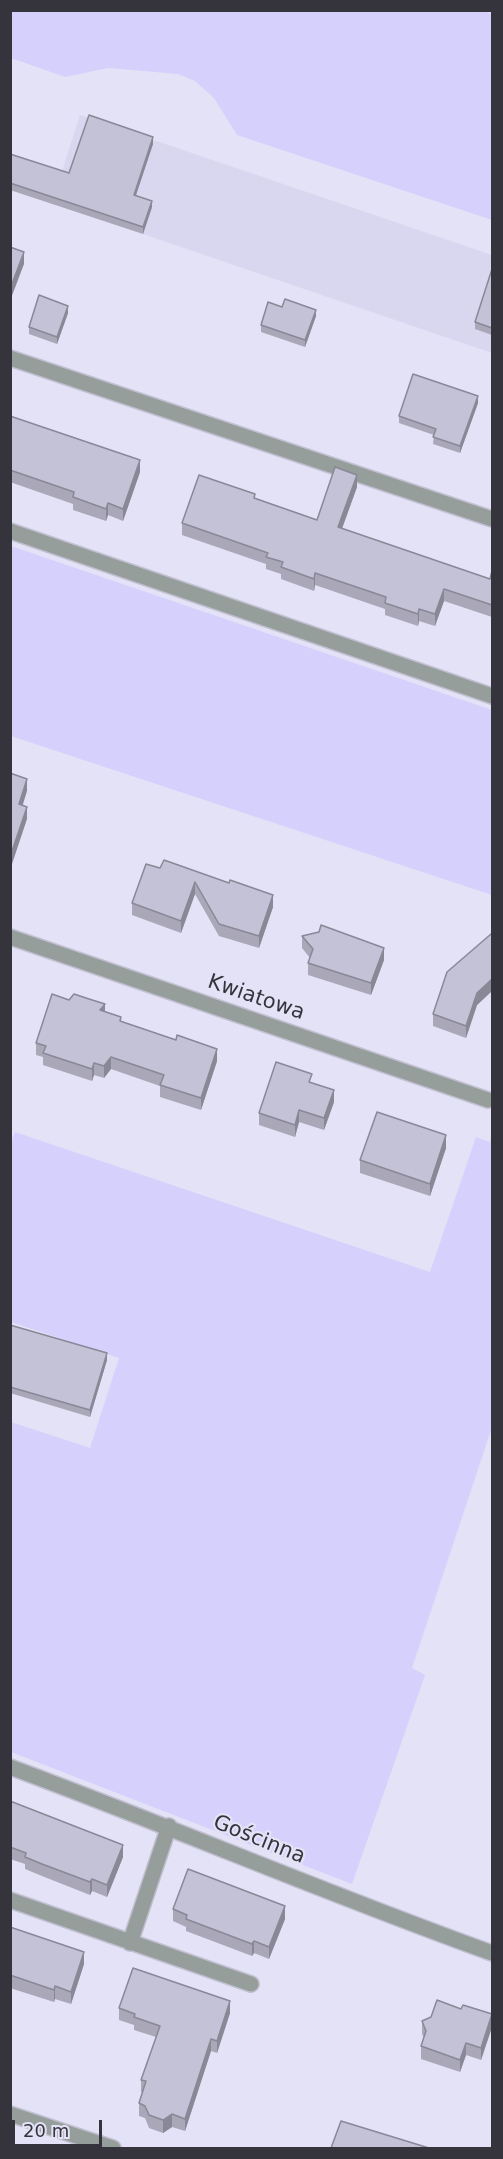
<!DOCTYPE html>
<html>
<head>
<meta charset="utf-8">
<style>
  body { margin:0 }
  #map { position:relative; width:503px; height:2159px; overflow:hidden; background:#e4e2f6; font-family:"DejaVu Sans",sans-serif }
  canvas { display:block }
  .frame { position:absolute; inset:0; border:12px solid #35343c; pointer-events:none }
  .scale { position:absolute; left:12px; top:2120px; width:90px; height:27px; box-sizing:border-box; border:3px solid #35343c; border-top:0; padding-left:8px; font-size:18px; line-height:21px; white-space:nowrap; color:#35343c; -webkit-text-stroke:4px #e4e2f6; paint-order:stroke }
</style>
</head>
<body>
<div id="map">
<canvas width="503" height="2159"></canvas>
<div class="frame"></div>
<div class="scale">20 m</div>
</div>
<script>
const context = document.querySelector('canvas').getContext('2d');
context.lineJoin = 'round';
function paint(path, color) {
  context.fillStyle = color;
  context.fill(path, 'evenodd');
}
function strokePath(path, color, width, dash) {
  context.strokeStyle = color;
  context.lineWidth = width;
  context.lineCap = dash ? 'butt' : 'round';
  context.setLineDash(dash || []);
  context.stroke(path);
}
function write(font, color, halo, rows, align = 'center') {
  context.font = font + ' "DejaVu Sans",sans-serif';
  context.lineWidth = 4.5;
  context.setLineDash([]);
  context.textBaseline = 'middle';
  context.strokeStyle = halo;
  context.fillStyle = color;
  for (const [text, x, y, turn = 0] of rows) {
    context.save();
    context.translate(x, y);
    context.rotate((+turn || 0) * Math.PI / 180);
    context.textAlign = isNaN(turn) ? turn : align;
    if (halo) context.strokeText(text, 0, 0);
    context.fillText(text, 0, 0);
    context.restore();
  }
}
const built = new Path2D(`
  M80,115l412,140v98l-440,-150z`);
const green = new Path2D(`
  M482,10l10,4v206l-255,-85 -23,-37 -19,-17 -17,-7 -70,-6 -43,9 -54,-19v-47z
  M11,546l481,164v185l-481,-159z
  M15,1132l415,140 46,-135 14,5 2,-9v294l-80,241 13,7 -73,209 -341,-132v-330l79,26 29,-90 -108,-36 -1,-176z`);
const service = new Path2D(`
  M10,358l482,161
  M10,531l482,165
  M10,1900l241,84
  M130,1943l39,-117
  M10,2114l103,34`);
const minor = new Path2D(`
  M10,937l478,163
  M10,1767c162,60 320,128 482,186`);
const wall = new Path2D(`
  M153,144l-17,51 16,12 -9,27 -133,-44v-36l59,19z
  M492,269v66l-17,-6v-7z
  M282,307l34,9 -11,31 -44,-15v-7z
  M68,313l-11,31 -28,-10v-7z
  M478,403l-18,50 -27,-9 1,-9 -35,-12v-7z
  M10,416l130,56 -17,49 -15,-6 -2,6 -33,-11v-6l-63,-22z
  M357,487l-15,42 148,50 2,-8v46l-48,-16 -9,25 -16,-5 -1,5 -33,-11v-6l-70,-24 -1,6 -33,-12v-5l-15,-5v-5l-84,-29v-12l73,-25 62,22z
  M146,864l127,43 -14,41 -40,-12 -24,-42 -14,39 -49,-18v-12z
  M492,935v56l-15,14 -11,33 -33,-12v-12z
  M302,936l82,24 -13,35 -63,-20v-12l2,-5 -8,-10z
  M105,1012l16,9 96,40 -16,49 -41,-13v-11l-49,-17 -7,9 -10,-3 -2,6 -49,-16v-8l-7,-2v-12z
  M312,1083l22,19 -10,28 -25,-8 -4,15 -36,-12v-12z
  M446,1148l-16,48 -70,-23v-13z
  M10,1325l97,35 -17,57 -80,-24z
  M10,1801l113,56 -16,40 -15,-6 -2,4 -48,-19 -17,-7v-5l-15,-5z
  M173,1909l112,10 -16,40 -15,-6 -2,3 -66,-25v-4l-13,-6z
  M10,1927l74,37 -13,40 -16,-5 -1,3 -44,-14z
  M119,2008l111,5 -13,40 -6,-2 -26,80 -13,-4 -9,6 -14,-5 -4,-10 -6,-2v-13l4,-11h-2v-12l15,-43 -22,-7v-5l-15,-5z
  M422,2021l70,6 -11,33 -15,-5 -6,17 -39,-13v-13l3,-8 -2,-4z`);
const shadedWall = new Path2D(`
  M153,137v7l-19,57v-6z
  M152,201v6l-9,27v-7z
  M24,252v12l-14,37v-12z
  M68,306v7l-11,31v-7z
  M316,310v6l-11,31v-7z
  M478,396v7l-18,50v-7z
  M140,460v12l-17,49v-12z
  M357,475v12l-19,52v-12z
  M108,503v12l-2,6v-12z
  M315,573v12l-1,6v-12z
  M444,589v12l-9,25v-12z
  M419,609v12l-1,5v-12z
  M27,779v12l-8,26v-13z
  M27,807v12l-17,51v-13z
  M195,882v12l-14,39v-12z
  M273,895v12l-14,41v-12z
  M384,948v12l-13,35v-12z
  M492,979v12l-15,14 -11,33v-12l11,-33z
  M105,1004v12l-5,-6z
  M217,1049v12l-16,49v-12z
  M111,1057v12l-7,9v-12z
  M94,1063v12l-2,6v-12z
  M334,1090v12l-10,28v-12z
  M299,1110v12l-4,15v-12z
  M446,1135v13l-16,48v-12z
  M107,1353v7l-17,57v-7z
  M123,1845v12l-16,40v-12z
  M92,1879v12l-2,4v-13z
  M285,1906v13l-16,40v-12z
  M254,1941v12l-2,3v-12z
  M84,1952v12l-13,40v-12z
  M55,1986v13l-1,3v-12z
  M230,2001v12l-13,40v-12z
  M492,2014v13l-11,33v-12z
  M211,2039v12l-26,80v-12z
  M466,2043v12l-6,17v-12z
  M172,2114v13l-9,6v-13z`);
const building = new Path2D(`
  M89,115l64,22 -19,58 18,6 -9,26 -133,-44v-29l59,19z
  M10,247l14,5 -14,37z
  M492,269v59l-17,-6z
  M39,295l29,11 -11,31 -28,-10z
  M285,299l31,11 -11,30 -44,-15 7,-23 14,5z
  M413,374l65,22 -18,50 -27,-9 3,-8 -37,-13z
  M10,416l130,44 -17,49 -15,-6 -2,6 -33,-12 1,-5 -64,-22z
  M335,467l22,8 -19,52 152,52 2,-8v34l-48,-16 -9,25 -16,-5 -1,5 -33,-11 1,-6 -71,-24 -1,6 -33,-12 2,-5 -17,-5 2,-4 -86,-30 17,-48 56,19 -1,4 63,22z
  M10,773l17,6 -8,25 8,3 -17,50z
  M164,860l65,23 1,-3 43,15 -14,41 -40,-12 -24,-42 -14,39 -49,-18 14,-39 14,4z
  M321,925l63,23 -13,35 -63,-20 5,-14 -11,-13 17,-4z
  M491,934l1,1v44l-15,14 -11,33 -33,-12 14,-42z
  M52,994l17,6 5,-6 15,5 16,5 -5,6 21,7 -1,4 56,19 1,-5 40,14 -16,49 -41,-13 4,-10 -53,-18 -7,9 -10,-3 -2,6 -49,-16 3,-7 -10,-3z
  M276,1062l36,12 -3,8 25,8 -10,28 -25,-8 -4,15 -36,-12z
  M377,1112l69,23 -16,49 -70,-24z
  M10,1325l97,28 -17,57 -80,-23z
  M10,1801l113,44 -16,40 -15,-6 -2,3 -48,-18 -17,-7 1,-4 -16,-6z
  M188,1869l97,37 -16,41 -15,-6 -2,3 -66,-25 1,-4 -14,-6z
  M10,1927l74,25 -13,40 -16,-6 -1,4 -44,-15z
  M133,1968l97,33 -13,40 -6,-2 -26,80 -13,-5 -9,6 -14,-5 -4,-9 -6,-3 7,-22 -5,-1 19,-54 -26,-9 1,-3 -16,-6z
  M437,2000l24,9 2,-4 29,9 -11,34 -15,-5 -6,17 -39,-14 5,-15 -4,-10 9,-4z
  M341,2121l88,27h-98z`);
const streetNames = [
  ["Kwiatowa",256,998,19],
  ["Gościnna",259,1840,22]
];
paint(built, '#d9d6f0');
paint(green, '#d5d0fc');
strokePath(service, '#c1bfd1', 18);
strokePath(minor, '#c1bfd1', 18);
strokePath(service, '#959e9a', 15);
strokePath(minor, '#959e9a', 15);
paint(wall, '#a9a7b8');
paint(shadedWall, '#898896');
paint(building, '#c4c2d6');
strokePath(building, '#898896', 1.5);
write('21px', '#35343c', '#e4e2f6', streetNames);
</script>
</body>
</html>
